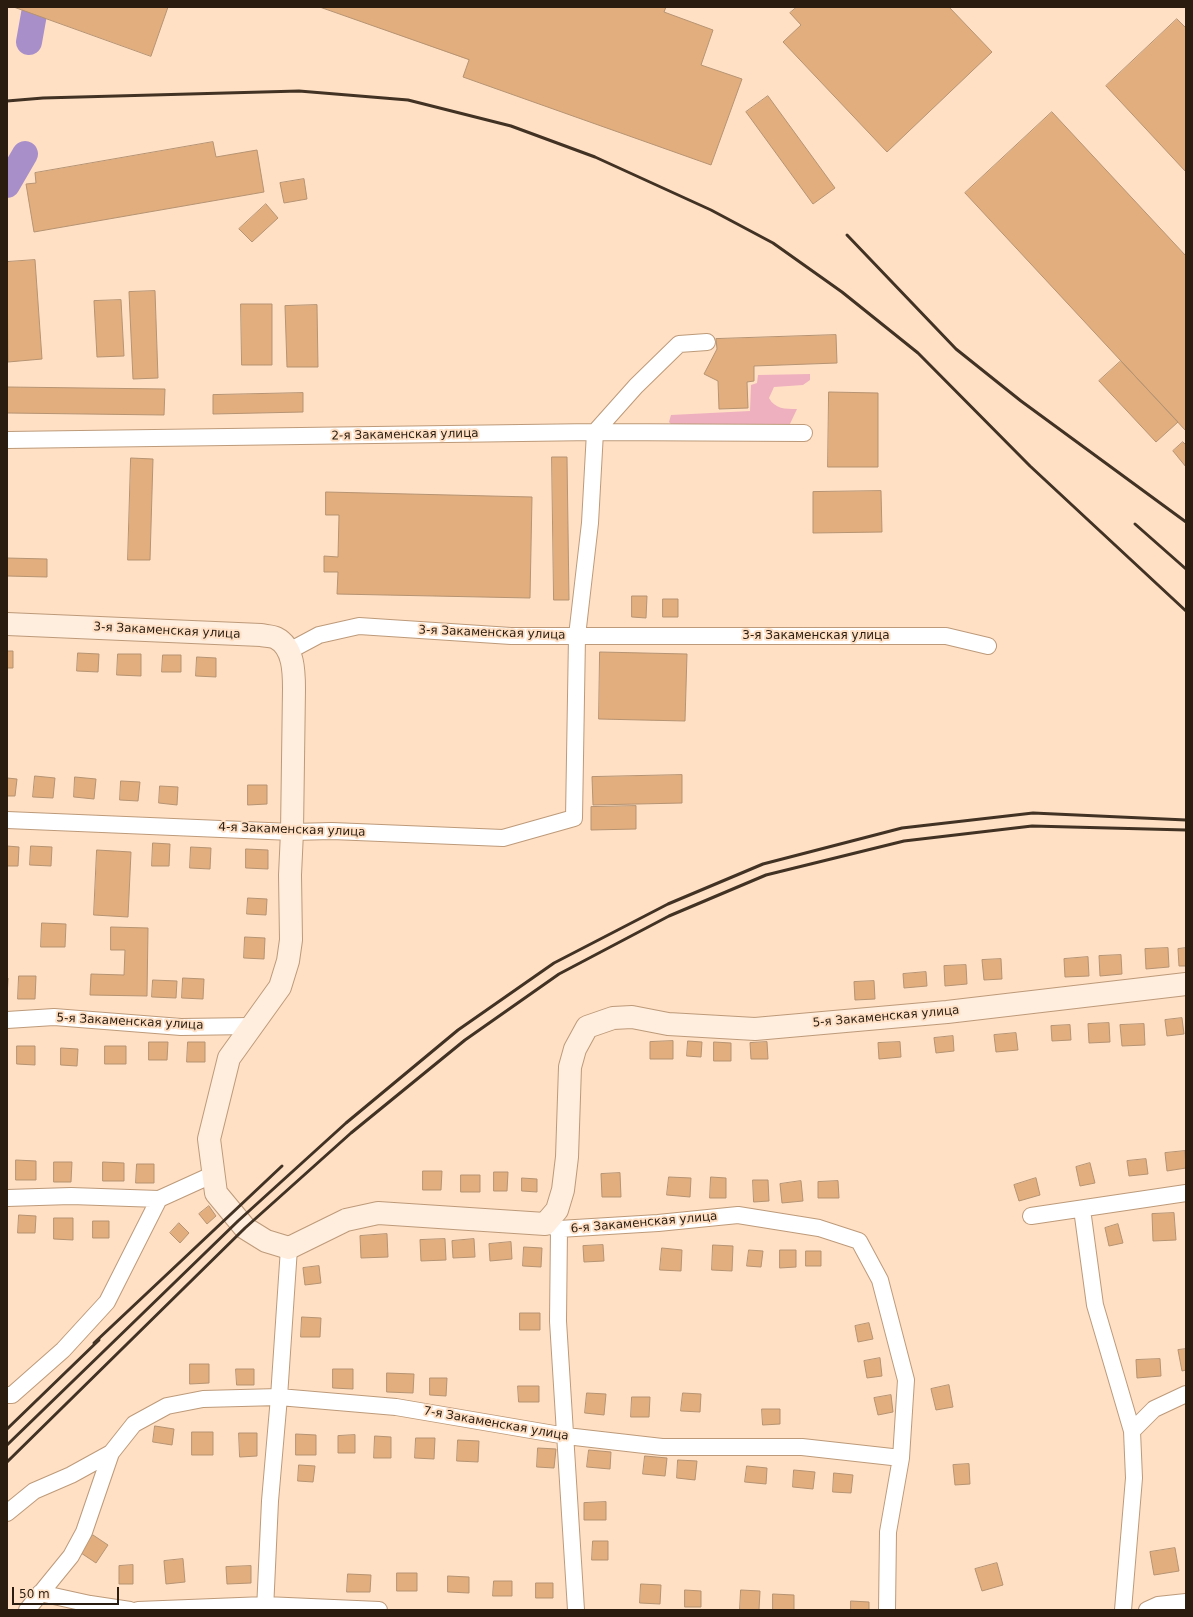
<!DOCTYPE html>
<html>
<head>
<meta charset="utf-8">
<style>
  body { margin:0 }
  #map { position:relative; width:1193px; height:1617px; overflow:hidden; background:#ffe0c5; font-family:"DejaVu Sans",sans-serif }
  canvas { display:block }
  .frame { position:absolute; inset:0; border:8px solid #2a1d10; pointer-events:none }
  .scale { position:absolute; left:12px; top:1587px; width:107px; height:18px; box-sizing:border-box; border:2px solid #2a1d10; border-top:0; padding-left:5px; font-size:12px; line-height:14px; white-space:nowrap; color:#2a1d10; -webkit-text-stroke:3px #ffe0c5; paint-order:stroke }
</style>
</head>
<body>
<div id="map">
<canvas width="1193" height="1617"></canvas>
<div class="frame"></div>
<div class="scale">50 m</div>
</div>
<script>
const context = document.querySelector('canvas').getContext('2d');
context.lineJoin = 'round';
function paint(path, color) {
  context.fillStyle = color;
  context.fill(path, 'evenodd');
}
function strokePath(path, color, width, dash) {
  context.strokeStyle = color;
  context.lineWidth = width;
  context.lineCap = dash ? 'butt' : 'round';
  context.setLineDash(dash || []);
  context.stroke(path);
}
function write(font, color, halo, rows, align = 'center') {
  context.font = font + ' "DejaVu Sans",sans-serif';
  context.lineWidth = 4;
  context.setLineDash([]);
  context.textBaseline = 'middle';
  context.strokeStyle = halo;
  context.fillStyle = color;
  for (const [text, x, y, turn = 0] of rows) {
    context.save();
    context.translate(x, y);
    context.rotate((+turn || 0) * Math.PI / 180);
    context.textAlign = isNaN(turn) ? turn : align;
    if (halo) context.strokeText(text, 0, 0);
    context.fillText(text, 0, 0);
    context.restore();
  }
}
const green = new Path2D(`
  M810,374v6l-7,5 -29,2 -5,11c6,11 16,11 28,11l-8,17 -115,1 -5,-5 2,-7 79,-4 1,-26 6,-2 1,-8z`);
const river = new Path2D(`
  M29,42l5,-28
  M7,185l18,-31`);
const building = new Path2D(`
  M14,7h154l-17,49z
  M320,7h346l-2,5 49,18 -12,35 41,14 -31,86 -248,-88 6,-17z
  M797,7h152l43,45 -105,100 -104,-110 18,-17 -11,-12z
  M1177,19l9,9v144l-80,-86z
  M768,96l67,92 -22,16 -67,-92z
  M1052,112l134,144v175l-221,-238z
  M213,142l3,15 41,-7 7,42 -230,40 -8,-48 10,-1 -1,-10z
  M304,179l3,20 -23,4 -4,-20z
  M266,204l12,14 -26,24 -13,-13z
  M35,260l7,99 -34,3 -1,-100z
  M155,291l3,87 -25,1 -4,-87z
  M121,300l3,56 -27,1 -3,-56z
  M241,304h31v61h-30z
  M317,305l1,62h-31l-2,-61z
  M836,335l1,28 -83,3v15l-7,1 1,26 -29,1 -1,-28 -14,-7 13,-25 -1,-10z
  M1121,361l57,61 -22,20 -57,-61z
  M7,387l158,2 -1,26 -157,-2z
  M829,392l49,1v74h-50z
  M303,393v19l-90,2v-19z
  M1183,442l3,3v22l-13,-16z
  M552,457h15l2,143h-15z
  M131,458l22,1 -3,101h-22z
  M881,491l1,41 -69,1v-41z
  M326,492l206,5 -2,101 -193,-4 1,-22h-14v-16l14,1 1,-42h-13z
  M7,558l40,1v18l-40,-1z
  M632,596h15l-1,22 -14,-1z
  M663,599h15v18h-15z
  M7,651h6v17h-6z
  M600,652l87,2 -2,67 -86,-2z
  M78,653l21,1 -1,18 -21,-1z
  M118,654h23v22l-24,-1z
  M163,655h18v17h-19z
  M197,657l19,1v19l-20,-1z
  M682,775v28l-89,2 -1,-28z
  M35,776l20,2 -2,20 -20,-1z
  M75,777l21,2 -2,20 -20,-2z
  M7,778l10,1 -2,17h-8z
  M121,781l19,1 -2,19 -18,-1z
  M248,785h19v19l-19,1z
  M160,786l18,1 -1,18 -18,-2z
  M636,806v23l-45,1v-23z
  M153,843l17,1 -1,22h-17z
  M7,846l12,1 -1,19h-11z
  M31,846l21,1 -1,19 -21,-1z
  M191,847l20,1 -1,21 -20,-1z
  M246,849l22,1v19l-22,-1z
  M97,850l34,2 -3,65 -34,-2z
  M248,898l19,1 -1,16 -19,-1z
  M42,923l24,1 -1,23h-24z
  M111,927l37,1 -1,68 -57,-1 1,-21 33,1 1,-25h-14z
  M245,937l20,1 -1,21 -20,-1z
  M1168,948l1,19 -23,2 -1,-20z
  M1186,948v18h-7l-1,-17z
  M1121,955l1,19 -22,2 -1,-20z
  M1088,957l1,19 -24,1 -1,-18z
  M1001,959l1,20 -18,1 -2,-20z
  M966,965l1,19 -22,2 -1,-20z
  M926,972l1,14 -23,2 -1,-14z
  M19,976h17l-1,23h-17z
  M7,978h1l-1,21z
  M183,978l21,1 -1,20 -21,-1z
  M153,980l24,1 -1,17 -24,-1z
  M874,981l1,18 -20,1 -1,-18z
  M1182,1018l2,16 -17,2 -2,-16z
  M1109,1023l1,19 -21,1 -1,-19z
  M1144,1024l1,21 -23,1 -2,-21z
  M1070,1025l1,15 -19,1 -1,-15z
  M1016,1033l2,17 -22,2 -2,-17z
  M953,1036l1,15 -18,2 -2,-15z
  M673,1041v18h-23v-17z
  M688,1041l14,1 -1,15 -14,-1z
  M149,1042h19l-1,18h-18z
  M188,1042h17v20h-18z
  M714,1042l17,1v18h-17z
  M767,1042l1,17h-17l-1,-16z
  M900,1042l1,15 -22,2 -1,-16z
  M17,1046h18v19l-18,-1z
  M105,1046h21v18h-21z
  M61,1048l17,1 -1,17 -16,-1z
  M1185,1151l1,17 -19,3 -2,-18z
  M1146,1159l2,15 -19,2 -2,-15z
  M16,1160l20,1v19h-20z
  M54,1162h18l-1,20h-17z
  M103,1162l21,1v18h-21z
  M1090,1163l5,20 -15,3 -4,-19z
  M137,1164h17v19h-18z
  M423,1171h19l-1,19h-18z
  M494,1172h14l-1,19h-13z
  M620,1173l1,24h-19l-1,-23z
  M461,1175h19v17h-19z
  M669,1177l22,1 -1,19 -23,-2z
  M711,1177l15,1v20h-16z
  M522,1178l15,1v13l-15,-1z
  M1036,1178l4,17 -21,6 -5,-16z
  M753,1180h15l1,21 -15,1z
  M801,1181l2,20 -21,2 -2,-19z
  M838,1181l1,17h-21v-16z
  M209,1206l7,10 -9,8 -8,-10z
  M1174,1213l2,27 -23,1 -1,-27z
  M19,1215l17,1 -1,17h-17z
  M54,1218h19v22l-19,-1z
  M93,1221h16v17h-16z
  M179,1223l10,10 -9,10 -10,-10z
  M1118,1224l5,19 -14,3 -4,-18z
  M387,1234l1,23 -27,1 -1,-22z
  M445,1239l1,21 -25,1 -1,-21z
  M474,1239l1,18 -22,1 -1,-17z
  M511,1242l1,17 -22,2 -1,-17z
  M603,1245l1,16 -20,1 -1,-16z
  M713,1245l20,1 -1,25 -20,-1z
  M524,1247l18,1 -1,19 -18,-1z
  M662,1248l20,2 -1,21 -21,-1z
  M749,1250l14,1 -2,16 -14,-1z
  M780,1250h16v17l-16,1z
  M806,1251h15v15h-15z
  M319,1266l2,17 -16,2 -2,-17z
  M520,1313h20v17h-20z
  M302,1317l19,1 -1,19h-19z
  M869,1323l4,16 -15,3 -3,-16z
  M1186,1349v21l-4,1 -4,-21z
  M880,1358l2,18 -15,2 -3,-17z
  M1160,1359l1,17 -24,2 -1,-18z
  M190,1364h19v19l-19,1z
  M236,1369h18v16h-17z
  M333,1369h20v20l-20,-1z
  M387,1373l27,1 -1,19 -26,-1z
  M430,1378h17l-1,18 -16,-1z
  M949,1385l4,22 -17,3 -5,-21z
  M518,1386h21v16h-20z
  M587,1393l19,1 -2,21 -19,-2z
  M683,1393l18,1 -1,18 -19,-1z
  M891,1395l2,17 -15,3 -4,-17z
  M632,1397h18l-1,20h-18z
  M762,1409h18v15l-17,1z
  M155,1426l19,3 -2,16 -19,-3z
  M192,1432h21v23h-21z
  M239,1433h18v23l-17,1z
  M296,1434l20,1v20h-20z
  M355,1435v18h-17v-17z
  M375,1436l16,1v21h-17z
  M416,1438h19l-1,21 -19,-1z
  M458,1440l21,1 -1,21 -21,-1z
  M538,1448l18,1 -2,19 -17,-1z
  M589,1450l22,2 -1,17 -23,-2z
  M645,1456l22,2 -2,18 -22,-2z
  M678,1460l19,1 -2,19 -18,-2z
  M969,1464l1,20 -15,1 -2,-20z
  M299,1465l16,1 -2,16 -15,-1z
  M747,1466l20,2 -1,16 -21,-2z
  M794,1470l21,2 -2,17 -20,-2z
  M834,1473l19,2 -2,18 -18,-1z
  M606,1502v18h-22v-17z
  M93,1535l15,10 -12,18 -15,-10z
  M593,1541h15v19h-16z
  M1175,1548l4,23 -25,4 -4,-23z
  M183,1559l2,23 -19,2 -2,-23z
  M997,1563l6,22 -21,6 -7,-22z
  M133,1565v19h-14v-18z
  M251,1566v17l-24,1 -1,-17z
  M397,1573h20v18h-20z
  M348,1574l23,1 -1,17h-23z
  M448,1576l21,1v16l-21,-1z
  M494,1581h18v15h-19z
  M536,1583h17v15h-17z
  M641,1584l20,1 -1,19 -20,-1z
  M685,1590l16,1v16h-16z
  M741,1590l19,1 -1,19h-19z
  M773,1594l21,1v15h-21z
  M851,1601l18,1v8h-18z`);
const street = new Path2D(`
  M7,440l588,-8 209,1
  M289,651l30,-16 40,-9 152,10h435l42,10
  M7,820l285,12 40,-1 171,7 71,-20 3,-182 13,-113 5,-91 41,-46 43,-42 28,-2
  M7,1020l47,-3 127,10 71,-1
  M7,1198l64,-2 88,3 55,-25
  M1082,1209l13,96 37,126 2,47 -11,132
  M1031,1216l155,-23
  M545,1224l14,5 99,-6 80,-8 81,13 40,13 21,39 26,100 -5,78 -13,74 -1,78
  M559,1229l-1,92 18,289
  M7,1395h5l51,-45 44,-48 52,-103
  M1132,1431l22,-22 32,-15
  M7,1513l27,-22 37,-16 40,-22 23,-29 33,-18 36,-7 76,-2 117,10 170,29 96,11h140l99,11
  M40,1593l50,11 40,6
  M27,1610l44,-54 13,-24 27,-79
  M138,1610l127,-5 114,5
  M265,1610l5,-109 9,-104 10,-149
  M1147,1610l11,-5 28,-3`);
const secondary = new Path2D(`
  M7,624l254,11c4,1 11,1 15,3 18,9 18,35 18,51l-2,143 -2,43 1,65 -3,21 -8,26 -51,71 -20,81 7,54 29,35 21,13 23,7 57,-28 32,-7 167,11 12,-14 6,-20 4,-33 3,-90 5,-18 12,-22 26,-9 19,-1 36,7 87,5 192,-17 239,-28`);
const rail = new Path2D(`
  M7,101l36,-3 256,-7 109,9 103,26 84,31 116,53 62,33 69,49 76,61 112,113 156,145
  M847,235l109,114 65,52 165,121
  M1135,524l51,45
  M94,1343l188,-177
  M7,1429l92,-89
  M7,1445l231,-224 108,-98 112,-93 96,-67 114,-59 95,-40 139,-36 131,-15 153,7
  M7,1462l238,-234 106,-95 114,-93 94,-66 110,-58 97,-41 138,-34 128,-15 154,4`);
const streetNames = [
  ["2-я Закаменская улица",405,435,-1],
  ["3-я Закаменская улица",167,631,3],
  ["3-я Закаменская улица",492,633,2],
  ["3-я Закаменская улица",816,636],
  ["4-я Закаменская улица",292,830,2],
  ["5-я Закаменская улица",886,1017,-5],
  ["5-я Закаменская улица",130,1022,3],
  ["6-я Закаменская улица",644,1223,-5],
  ["7-я Закаменская улица",496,1424,10]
];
paint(green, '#eeb0be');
strokePath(river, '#a88fca', 26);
paint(building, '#e2ae7d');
strokePath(building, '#b69372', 1);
strokePath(street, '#bd9a79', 18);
strokePath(secondary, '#bd9a79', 24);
strokePath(street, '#fff', 16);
strokePath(secondary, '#ffeddd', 22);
strokePath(rail, '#413224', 3);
write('12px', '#2a1d10', '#ffe0c5', streetNames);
</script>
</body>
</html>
